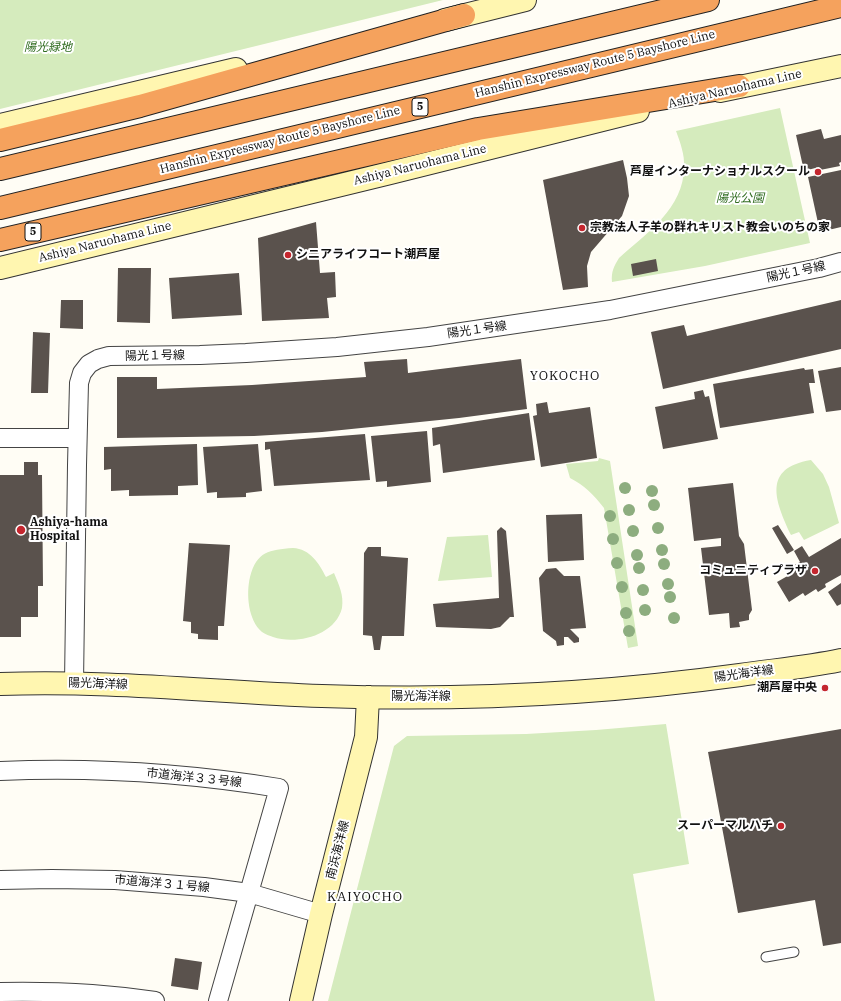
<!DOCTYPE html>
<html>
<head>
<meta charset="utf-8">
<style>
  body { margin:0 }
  canvas { display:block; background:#fffdf5 }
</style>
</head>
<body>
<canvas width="841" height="1001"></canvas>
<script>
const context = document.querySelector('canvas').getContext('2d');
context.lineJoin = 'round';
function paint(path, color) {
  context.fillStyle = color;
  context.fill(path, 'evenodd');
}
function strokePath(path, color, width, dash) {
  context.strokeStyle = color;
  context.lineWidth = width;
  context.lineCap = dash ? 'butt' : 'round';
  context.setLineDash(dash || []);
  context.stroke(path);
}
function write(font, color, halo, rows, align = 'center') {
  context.font = font + ' "IBM Plex Serif","Noto Sans JP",serif';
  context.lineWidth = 4;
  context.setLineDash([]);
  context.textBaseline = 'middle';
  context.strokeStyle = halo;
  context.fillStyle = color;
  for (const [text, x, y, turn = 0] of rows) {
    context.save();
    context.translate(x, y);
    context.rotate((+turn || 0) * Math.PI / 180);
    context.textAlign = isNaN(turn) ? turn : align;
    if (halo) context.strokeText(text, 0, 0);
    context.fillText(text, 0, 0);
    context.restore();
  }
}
const green = new Path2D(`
  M0,0h443l-443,109z
  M780,108l30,135 -105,23 -93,16c-1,-10 2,-16 7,-24 28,-25 65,-50 65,-91 1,-12 -4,-25 -8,-36z
  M599,458l11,3 28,185 -10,2 -24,-140c-11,-14 -19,-22 -34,-30l-4,-14 32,-3z
  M811,460l12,14 6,13 10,36 -35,17 -5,-8 -8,3c-16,-34 -29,-67 20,-75z
  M488,535l4,42 -54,4 9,-44z
  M293,548c17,1 26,15 33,29l8,-4c5,12 10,22 8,35 -7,28 -46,37 -69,29 -3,-1 -8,-3 -11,-5 -14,-12 -16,-38 -12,-55 7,-26 19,-27 43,-29z
  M666,724l23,140 -56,10 22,127h-327l66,-255 13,-10 119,-2 70,-4z`);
const building = new Path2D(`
  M821,129l3,10 17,-4v27l-2,1 1,3 -20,4 -1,-3 -15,4 -8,-36z
  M623,160l4,18 2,18 -7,20 -31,36 -4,14 1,21 -25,3 -20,-110z
  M841,170v57l-21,5 -12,-55z
  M316,222l4,51 15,-1 1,25 -9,1 2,20 -67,3 -4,-83z
  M656,259l2,12 -25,5 -2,-12z
  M118,268h33l-1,55 -33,-1z
  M239,273l3,42 -70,4 -3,-41z
  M61,300h22v29l-23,-1z
  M841,300v49l-178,40 -12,-57 33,-7 3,11z
  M33,332l17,1 -2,60h-17z
  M407,359l1,14 113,-14 6,50 -68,9 -137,14 -68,4 -137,2v-61h40v12l95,-4 114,-8 -2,-15z
  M841,367v43l-15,2 -8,-41z
  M804,368l1,2 8,-1 2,14h-6l5,30 -94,15 -7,-44z
  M703,390l2,7 4,-1 9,43 -55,10 -8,-42 40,-8 -1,-7z
  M547,402l2,11 41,-6 7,51 -56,9 -8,-51 4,-1 -1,-11z
  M529,413l6,47 -92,13 -3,-29 -7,2 -1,-18z
  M427,431l4,51 -44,5v-6l-11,1 -5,-46z
  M365,434l5,46 -96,6 -4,-37 -5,1v-8z
  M197,444l1,41 -20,1v9l-49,1v-6l-18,1v-22l-7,1v-23z
  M258,444l4,47 -16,2v4l-29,1v-6l-10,1 -4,-46z
  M24,462h14v13h4l1,111h-5v31h-17v20h-21v-162h24z
  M733,483l6,53 5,8 8,66 -3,5v5l-10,2 1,5 -10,1 -1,-15 -20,2 -8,-67 20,-2v-8l-27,3 -6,-53z
  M582,514l2,46 -36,2 -2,-47z
  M778,525l16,25 -7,4 -15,-26z
  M501,527l5,4 8,86h-4l-10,10 -9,2 -55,-2 -3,-23 66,-6 -2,-67z
  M841,538v37l-16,9 1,3 -8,5 -2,-3 -11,7 -2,-3 -14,9 -12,-20 14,-8 -3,-5 12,-7 -6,-11 8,-5 7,11z
  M189,543l41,2 -6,81h-6v14l-20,-1v-5l-7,-1v-11l-8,-1z
  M368,547h13v9l27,2 -4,78h-22l-2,14h-6l-2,-14 -9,-1 1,-82z
  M556,568l8,8h16l6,52 -16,1 9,9v4l-5,1 -6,-6h-4v8l-7,1 -1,-5 -13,-10 -4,-53 7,-9z
  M841,583v21l-4,2 -9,-14z
  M841,729v214l-18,3 -8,-46 -77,13 -30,-161z
  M175,958l27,4 -4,28 -27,-4z`);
const lane = new Path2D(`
  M766,957l28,-5`);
const street = new Path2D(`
  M0,438h77
  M74,683l3,-218 2,-82 3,-10 7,-9 9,-5 11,-3 91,-1 46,-2 91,-6 91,-10 182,-27 209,-42 22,-6
  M0,771c93,-4 187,2 279,17l-61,213
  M0,880l52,-1 63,1 89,7 45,6 72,21
  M0,992c52,-1 103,1 155,9`);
const secondary = new Path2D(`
  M445,20l80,-20
  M720,91l121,-25
  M0,125l236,-56
  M0,268l390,-95 248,-62
  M0,684c108,-4 214,8 322,12 140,5 279,-2 418,-21 34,-5 68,-8 101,-15
  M301,1001l20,-87 45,-177 2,-40`);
const highway = new Path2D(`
  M0,140l140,-34 324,-91
  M0,169l708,-169
  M0,208l841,-202
  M0,240l478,-111 261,-43`);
const trees = [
  [625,488],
  [652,491],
  [654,505],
  [629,510],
  [610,516],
  [658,528],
  [633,531],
  [613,539],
  [662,550],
  [637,555],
  [617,563],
  [664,564],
  [639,568],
  [668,584],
  [622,587],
  [643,590],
  [670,597],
  [645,610],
  [626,613],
  [674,618],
  [629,631]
];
const markers = [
  [818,172,4,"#c4262e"],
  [582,228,4,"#c4262e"],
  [288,255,4,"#c4262e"],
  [21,530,5,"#c4262e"],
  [815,571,4,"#c4262e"],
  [825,688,4,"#c4262e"],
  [781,826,4,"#c4262e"]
];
const shields = [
  [420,107,16],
  [33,232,16]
];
const shieldNames = [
  ["5",420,107],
  ["5",33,232]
];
const parkNames = [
  ["陽光緑地",48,48],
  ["陽光公園",740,199]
];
const streetNames = [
  ["Hanshin Expressway Route 5 Bayshore Line",595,64,-14],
  ["Ashiya Naruohama Line",735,89,-13],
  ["Hanshin Expressway Route 5 Bayshore Line",280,140,-14],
  ["Ashiya Naruohama Line",420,165,-14],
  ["Ashiya Naruohama Line",105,242,-14],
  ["陽光１号線",796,272,-12],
  ["陽光１号線",477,330,-8],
  ["陽光１号線",155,356,-1],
  ["陽光海洋線",744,674,-8],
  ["陽光海洋線",98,684,2],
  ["陽光海洋線",421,697],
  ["市道海洋３３号線",194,778,6],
  ["南浜海洋線",338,850,-76],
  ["市道海洋３１号線",162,884,5]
];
const poiNames = [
  ["芦屋インターナショナルスクール",810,172],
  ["宗教法人子羊の群れキリスト教会いのちの家",590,228,"left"],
  ["シニアライフコート潮芦屋",296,255,"left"],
  ["Ashiya-hama",30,523,"left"],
  ["Hospital",30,537,"left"],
  ["コミュニティプラザ",807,571],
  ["潮芦屋中央",817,688],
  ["スーパーマルハチ",773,826]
];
const neighbourhoodNames = [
  ["YOKOCHO",565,376],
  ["KAIYOCHO",365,897]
];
paint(green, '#d5ebbd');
paint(building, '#5a524d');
strokePath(lane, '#444', 11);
strokePath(street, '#444', 20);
strokePath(secondary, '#333', 24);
strokePath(highway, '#222', 24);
strokePath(lane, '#fff', 9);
strokePath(street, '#fff', 18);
strokePath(secondary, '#fff6b0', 22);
strokePath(highway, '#f5a25d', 22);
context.fillStyle = '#8dad7f';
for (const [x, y] of trees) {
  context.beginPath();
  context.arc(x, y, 6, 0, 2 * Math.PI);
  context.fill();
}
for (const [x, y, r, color] of markers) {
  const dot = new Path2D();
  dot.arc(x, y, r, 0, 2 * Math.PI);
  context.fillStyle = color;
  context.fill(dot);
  strokePath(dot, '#fff', 1.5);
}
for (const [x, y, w] of shields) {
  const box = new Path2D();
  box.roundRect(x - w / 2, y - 9, w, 18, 3);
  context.fillStyle = '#fff';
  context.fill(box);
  strokePath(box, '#111', 1);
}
write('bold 11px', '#111', null, shieldNames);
write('italic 12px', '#2f6b1f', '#fff', parkNames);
write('12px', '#111', '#fff', streetNames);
write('bold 12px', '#111', '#fff', poiNames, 'right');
context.letterSpacing = '1px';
write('13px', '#111', '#fff', neighbourhoodNames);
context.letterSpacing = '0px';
</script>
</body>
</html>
